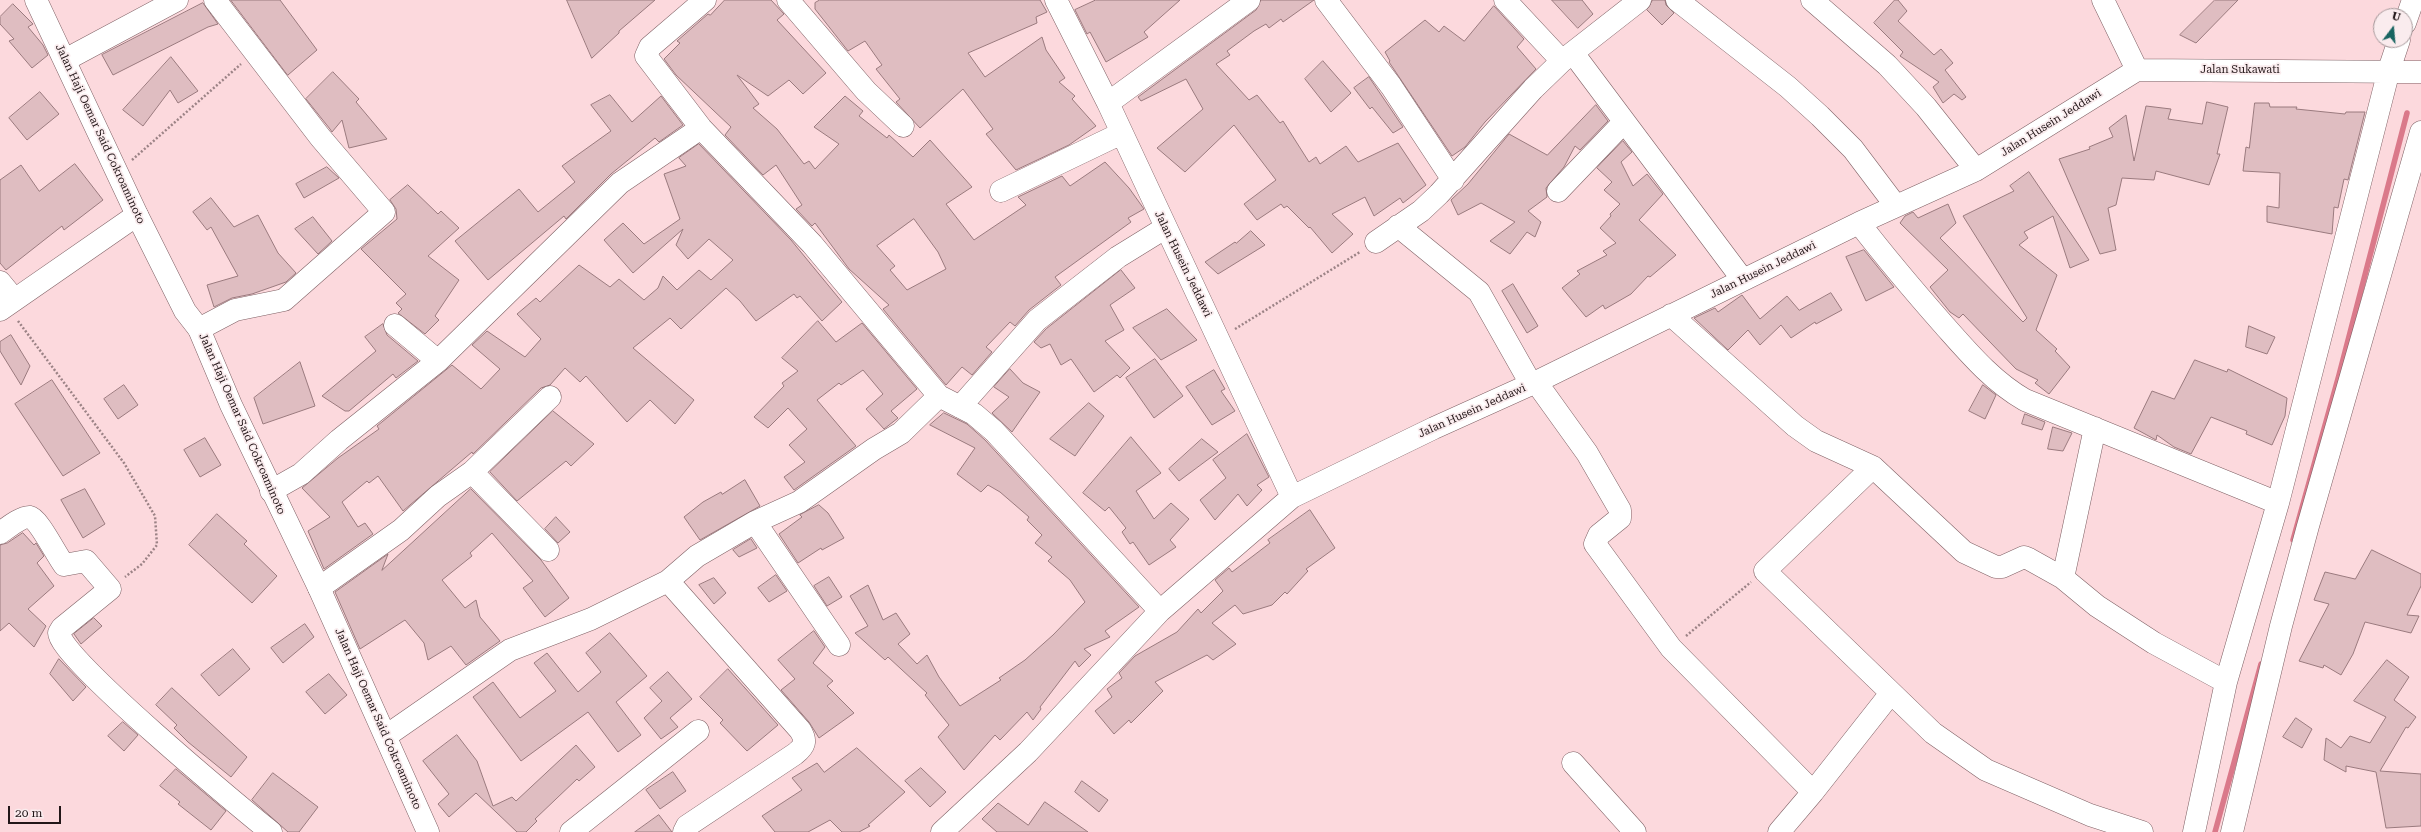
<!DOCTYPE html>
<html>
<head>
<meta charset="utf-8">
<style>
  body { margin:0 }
  #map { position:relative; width:2421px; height:832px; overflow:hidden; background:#fcd9dd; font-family:"Roboto Serif",serif }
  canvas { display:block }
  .north { position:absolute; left:2373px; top:8px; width:40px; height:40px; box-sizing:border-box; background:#faecee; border:1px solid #a49698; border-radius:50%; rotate:16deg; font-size:11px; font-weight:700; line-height:16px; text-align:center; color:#221618 }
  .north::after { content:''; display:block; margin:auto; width:14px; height:18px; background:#186561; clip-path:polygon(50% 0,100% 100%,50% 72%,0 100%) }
  .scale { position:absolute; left:8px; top:806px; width:53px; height:18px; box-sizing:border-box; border:2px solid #221618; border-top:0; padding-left:5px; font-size:12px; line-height:14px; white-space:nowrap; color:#221618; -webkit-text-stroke:3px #faecee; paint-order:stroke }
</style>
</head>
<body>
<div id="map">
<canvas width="2421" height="832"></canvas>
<div class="north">U</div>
<div class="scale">20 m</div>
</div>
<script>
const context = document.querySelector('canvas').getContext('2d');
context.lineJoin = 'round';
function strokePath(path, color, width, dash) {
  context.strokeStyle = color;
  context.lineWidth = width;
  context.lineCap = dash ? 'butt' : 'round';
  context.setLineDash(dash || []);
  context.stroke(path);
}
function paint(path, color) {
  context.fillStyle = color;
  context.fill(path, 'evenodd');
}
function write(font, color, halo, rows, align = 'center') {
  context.font = font + ' "Roboto Serif",serif';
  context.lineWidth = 3.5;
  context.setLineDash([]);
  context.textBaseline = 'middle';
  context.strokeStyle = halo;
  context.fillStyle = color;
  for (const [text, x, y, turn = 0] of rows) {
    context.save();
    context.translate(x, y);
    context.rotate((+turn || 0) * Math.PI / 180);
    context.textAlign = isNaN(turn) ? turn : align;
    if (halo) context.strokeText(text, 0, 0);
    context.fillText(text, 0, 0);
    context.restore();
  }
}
const stream = new Path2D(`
  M2293,540l46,-165 68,-262
  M2215,832l46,-168`);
const building = new Path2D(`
  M231,0h49l37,50 -29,25z
  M567,0h88l-36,31v2l-27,25z
  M725,0h46l13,14 -7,6 49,53 -23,21 -14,-14 -21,16 -31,-21 22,29 -6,4 24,21 27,35 5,-3 6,8 24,-25 -25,-17 31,-31 18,15 -4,5 28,22 2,-3 24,22 17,-17 42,47 -26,17 28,36 52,-35 -8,-8 44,-21 8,10 35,-24 24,26 15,21 -16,9 3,4 -76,55 6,8 -32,25 -14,16 -5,-4 -24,25 6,5 -20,23 -10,-8 -16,18 -63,-76 6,-4 -40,-36 -34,-46 -3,3 -16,-17 6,-4 -26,-40 -13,10 -38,-40 6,-8 -55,-52 -12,-16 16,-16 -3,-2 31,-27 2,1zM914,219l24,33 8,17 -39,21 -17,-20 5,-4 -18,-20z
  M820,0h220l7,12 -11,5 1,6 -69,30 17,24 57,-40 4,13 19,28 -6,4 16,14 -3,3 24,27 -27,19 -53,25 -30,-36 7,-5 -30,-40 -43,39 -24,-26 4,-3 -24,-30 6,-4 -17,-24 -17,10 -33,-42v-6z
  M1096,0h84l-36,32 4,5 -42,25 -16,-30 -3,2 -12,-24z
  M1261,0h53l-31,22 -2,-3 -12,9 -3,-4 -12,7 -27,20 3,4 -14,9 33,36 8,-5 23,28 3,-2 26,41 7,-5 4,7 26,-18 12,16 40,-19 28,42 -23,18 -3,-5 -26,18 -9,-19 -33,17 21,20 -21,19 -22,-26 -1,1 -22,-22 -3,2 -3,-4 -24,16 -13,-16 32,-24 -42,-55 -49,47 -28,-24 46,-39 -17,-30 -45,22 -3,-4 118,-87z
  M1552,0h30l11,14 -15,14z
  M1653,0h12l1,5 8,8 -12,12 -15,-15z
  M1895,0h3l9,11 -9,10 36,34 7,-6 12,14 -8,7 21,27 -4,3 -8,-6 -11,9 -10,-16 6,-5 -39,-26 3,-4 -29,-29z
  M2215,0h23l-42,43 -16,-8z
  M203,3l15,21 -10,3 -95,48 -11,-20z
  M13,4l20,20 -5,3 15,18 5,10 -16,13 -23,-27 5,-2 -14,-15v-7z
  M1494,6l30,33 -7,8 19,22 -51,53 -20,25 -13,9 -63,-94 1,-1 -5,-9 40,-32 14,12 5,-6 20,15z
  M171,57l27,34 -20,12 -8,-13 -27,36 -20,-16z
  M1323,61l28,32 -20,19 -26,-33z
  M333,72l26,27 -3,3 31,37 -38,9 -7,-28 -10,12 -2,-3 -24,-30z
  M1369,77l34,50 -10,6 -21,-26 -2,2 -16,-21z
  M40,92l19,22 -32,26 -18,-22z
  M610,95l22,27 29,-26 22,29 -24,17 -4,-4 -44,36 -45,45 -2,-3 -76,64 -33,-39 64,-52 19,23 37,-30 -13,-16 49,-35 -20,-26z
  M2207,102l21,5 -11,47h3l-11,31 -53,-14 -2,9 -32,-2 -6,27 -8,3 8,42 -16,4 -41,-95 31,-10 -1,-2 24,-10 -4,-9 17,-13 8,46 12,-55 25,3 -3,10 34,5z
  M2255,103h14l1,4h27l-1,2 49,5 1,-2h19l-17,68 -4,-1 -6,29 -4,-1 -2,27 -65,-12v-16l12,2 1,-35 -37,-2 3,-24 3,1z
  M1596,105l12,16 -28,29 -5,-4 -11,21 -18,21 1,9 -19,14 13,11 -6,15 -8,-5 -17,22 -20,-13 25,-19 -34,-19 -23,12 -7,-15 17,-16 41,-50 38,21z
  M1623,141l9,11 -11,10 12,24 14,-12 16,20 -24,26 37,35 -26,22 -2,-1 -17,18 -26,15 -2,-4 -17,12 -24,-29 18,-14 -3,-3 30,-16 -4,-4 13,-8 -16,-15 11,-12 -1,-2 10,-10 -16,-14 8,-8 -15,-14z
  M699,144l92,96 51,62 -20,19 -22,-25 -3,2 -3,-4 -38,27 -16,-20 -14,-13 -45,41 -11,-11 -37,30 61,52 -19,24 -25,-24 -23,22 -41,-46 -6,6 -15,-14 -15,17 -9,3 -68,66 -1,-2 -69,59 -25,-35 -9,7 -2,-2 -25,21 16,25 7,-4 8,11 -49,35 -16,-38 22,-14 -28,-29 36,-30 41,-29 -2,-3 75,-61 29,24 19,-20 -28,-24 15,-14 38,26 16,-18 -24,-25 19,-16 4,4 39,-37 31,22 9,-8 25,21 14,-12 5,-12 14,14 22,-20 12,10 22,-20 -24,-21 -21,20 -12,-14 7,-16 -50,44 -29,-33 19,-17 21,21 36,-25 -16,-45 22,-8 -7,-8z
  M75,164l28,36 -39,30 -2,-4 -56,44 -6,-7v-83l21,-15 18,26z
  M327,167l12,11 -35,20 -8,-14z
  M2029,172l60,88 -19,8 -17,-52 -29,16 4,6 -9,7 38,30 -21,55 21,19 -2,2 15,16 -21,27 -14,-11 3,-3 -22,-11 -53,-55 -4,4 -9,-6 -20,-25 18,-17 -48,-47 5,-7 8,-4 5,6 30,-14 8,19 -16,15 83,84 4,-4 -64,-102 51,-25 -4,-5z
  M408,185l30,29 3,-3 18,17 -31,28 31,24 -24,36 4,4 -14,14 -27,-21 4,-4 -6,-6 10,-9 -45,-45 36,-30 -1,-10 -6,-9z
  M211,198l23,29 24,-12 20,38 18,20 -10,9 -34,12 -20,4 -18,9 -7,-22 31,-9 -27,-49 -4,3 -14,-18z
  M313,217l19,24 -14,13 -23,-25z
  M1251,231l14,14 -47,29 -13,-12 30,-20 1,1z
  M1864,250l30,37 -28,14 -20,-44z
  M1121,270l14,18 -25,17 14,25 -19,11 25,27 -10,10 -3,-3 -23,17 -23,-33 -10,6 -11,-21 -9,4 -7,-6 12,-13z
  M1513,284l25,42 -11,7 -25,-42z
  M1831,293l11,17 -26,14 -1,-2 -24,16 -10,-13 -21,20 -12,-15 -20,20 -34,-32 21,-10 3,4 24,-17 18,24 27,-23 12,14z
  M1167,309l30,31 -36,20 -28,-32z
  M818,321l18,21 26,-19 55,66 -26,22 7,7 -14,11 -18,-20 17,-15 -20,-24 -22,15 -2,-2 -22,17 39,46 -62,44 -10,-13 21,-15 -16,-17 18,-16 -19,-21 -20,20 -14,-11 30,-31 -2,-3 16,-12 -16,-13z
  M383,324l4,11 31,26 -22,17 -3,-4 -44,37h-4l-23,-15 54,-45 -11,-14z
  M2249,326l26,11 -8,17 -21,-7z
  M11,335l19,31 -9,19 -21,-34v-9z
  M1155,359l28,37 -29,22 -28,-40z
  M2195,360l32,12 1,-3 59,29 -2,18 -13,29 -26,-11 1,-3 -36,-14 -20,37 -17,-7 -17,-12 -1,5 -22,-12 18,-37 22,8z
  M300,362l15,44 -52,18 -9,-26z
  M1010,369l13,14 17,9 -28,40 -20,-19 17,-16 -15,-10z
  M1214,370l11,19 -4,2 14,20 -23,14 -26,-38z
  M52,380l48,73 -37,23 -48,-72z
  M124,385l14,20 -20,14 -14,-20z
  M1983,385l13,10 -11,24 -16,-8z
  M1089,403l15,13 -29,40 -25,-17z
  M553,411l41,33 -23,22 -5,-5 -49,40 -27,-29z
  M944,413l23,11 18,16 154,167 -34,24 5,6 -26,12 7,6 -12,12 -4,-6 -35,46 1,2 -8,11 -6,-8 -27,28 -5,-5 -31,35 -26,-33 11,-12 -24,-30 2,-2 -39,-36 -3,3 -30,-27 13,-7 -18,-30 18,-11 15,35 13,-7 14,21 -12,10 19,20 10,-9 12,22 21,29 41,-26 -2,-2 26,-18 28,-25 32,-33 -15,-22 -22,-19 4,-4 -17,-14 7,-8 -15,-15 2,-3 -29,-25 -12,-7 -7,7 -24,-18 18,-26 -45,-23z
  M2025,414l20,8 -3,8 -20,-6z
  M2053,427l19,6 -9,18 -15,-2z
  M1247,434l22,43 -12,8 5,5 -15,16 -9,-12 -23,26 -15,-20 26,-22 -13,-18z
  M1131,437l30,36 -25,18 18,28 17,-16 18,16 -19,21 6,7 -27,18 -16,-23 -3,2 -8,-12 4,-4 -17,-21 -4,4 -22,-18z
  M205,438l16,27 -21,12 -16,-27z
  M1202,439l16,13 -39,29 -10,-12z
  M745,480l15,26 -60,34 -16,-23 19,-15 18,-10 1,2z
  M85,489l20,35 -22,14 -22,-38z
  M471,489l70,71 28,38 -24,19 -22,-29 10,-7 -41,-48 -22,20 2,3 -30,24 23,28 11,-8 4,17 20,24 -34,24 -15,-19 -23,14 -4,-17 -19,-23 -45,29 -25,-57 53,-38 -6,16z
  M819,505l9,8 16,25 -22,12 -1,-2 -23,15 -19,-29 23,-17 -2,-2z
  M1310,510l25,38 -29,21 2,2 -21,23 -2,-2 -13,13 -29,9 -8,-9 -23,18 24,21 -23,16 -6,-5 -52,27 8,9 -32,32 -2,-3 -15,14 -19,-23 17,-14 -5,-8 15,-11 -3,-5 16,-17 42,-24 21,-23 3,4 22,-22 -8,-11 14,-12 3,4 38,-29 -2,-3z
  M217,514l30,27 -3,3 33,32 -25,27 -63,-58z
  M556,517l14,15 -12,11 -13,-14z
  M23,533l11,12 2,-2 8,13 -7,7 17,23 -26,23 18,17 -12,21 -25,-24 -9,8v-86l7,-2z
  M751,539l6,9 -18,9 -6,-7z
  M2372,550l49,24v12l-14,29 12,1 -8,17 -46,-11 -12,32 -12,21 -17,-10 -1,3 -24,-7 30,-57 -15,-4 11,-28 30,7z
  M776,575l11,16 -18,11 -11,-14z
  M829,577l13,20 -15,9 -13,-20z
  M714,578l12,15 -12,11 -15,-19z
  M94,618l8,8 -21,18 -7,-10z
  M305,624l9,13 -31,26 -12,-15z
  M814,631l11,16 -12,16 20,18 -6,5 27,27 -35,25 -10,-16 -28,-32 14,-11 -17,-19z
  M610,633l37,43 -31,26 25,33 -23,17 -30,-40 -67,49 -48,-64 20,-15 27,36 36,-27 -22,-28 13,-10 31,39 23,-20 -15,-19z
  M233,649l17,20 -31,27 -18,-21z
  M59,659l27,28 -13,14 -23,-27z
  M2387,660l22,17 -15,23 22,17 -8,11 -2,-1 -26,44 41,3v52l-35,2 -10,-56 -30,-6v6l-22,-12 2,-22 15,10 9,-12 20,7 16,-26 -32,-16z
  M728,669l50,56 -31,26 -27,-28 3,-3 -23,-23z
  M668,672l24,27 -22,19 8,9 -17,12 -17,-21 18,-17 -12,-13z
  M329,674l18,21 -22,19 -19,-22z
  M172,688l75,69 -16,20 -43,-35 -14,-14 3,-3 -21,-20z
  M2296,718l16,11 -10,19 -19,-11z
  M123,722l15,13 -14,16 -16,-15z
  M457,735l20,26 16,45 19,-9 4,4 60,-56 19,22 -16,14 -2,-2 -42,40 2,2 -11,11h-9l-41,-39 -27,24 -11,-13 11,-10 -26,-33z
  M857,748l48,44 -37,33 2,1 -11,6h-17l-12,-12 -22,12h-33l-13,-16 40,-26 -10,-12 25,-15 7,9z
  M921,768l25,24 -16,15 -25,-26z
  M176,769l50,42 -15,19 -33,-26 2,-2 -20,-16z
  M673,772l13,19 -26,18 -14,-19z
  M273,773l45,34 -19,25h-11l-36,-32z
  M1082,781l26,19 -9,12 -24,-20z
  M1045,802l43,30h-91l-15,-13 16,-16 30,22z
  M659,815l13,17h-37z`);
const path = new Path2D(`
  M132,160l109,-96
  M18,321l106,142 31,53 2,29 -15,19 -17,13
  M1235,329l125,-77
  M1686,636l65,-54`);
const minor = new Path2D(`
  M705,0l-55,47 -4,9 55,72 111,116 127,152 35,18 20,17 166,180
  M788,0l78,91 37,35
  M1056,0l52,103 184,394 142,-69 102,-46 323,-159 117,-53 161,-100
  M1326,0l65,86 62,94
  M1505,0l57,61
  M1677,0l111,87 32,29 33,33 43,57
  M1812,0l75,65 39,42 50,63
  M2103,0l34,70 284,2
  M2405,23l8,-23
  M1573,53l170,227
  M65,60l112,-60
  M1108,103l141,-103
  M1001,191l121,-58
  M1558,191l66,-69
  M1859,223c27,35 55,68 84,101 25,28 49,57 82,76l253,103
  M1398,226l81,66 52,92
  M1376,242l45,-31 18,-17 94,-105 29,-28 78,-61
  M0,282l14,17
  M0,310l137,-95
  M1671,315l124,111 21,15 57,26 91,85 32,15h6l22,-10 5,2 34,19 34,28 57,37 72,39
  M395,325l43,36
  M199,329l36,-19 49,-10 100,-88 -64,-75 -105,-137
  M1536,382l51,71 33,57v8l-21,17 -4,9 76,104 142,144
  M960,407l77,-87 81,-63 47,-29
  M1873,467l-108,104 168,162 53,37 104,45 52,17
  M472,472l76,78
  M271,491l30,-17 38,-34 99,-79 182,-178 81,-55
  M755,522l84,123
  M0,533c7,-5 22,-17 30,-16 8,1 27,39 34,48l22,-4 24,28 -48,39 -3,5c0,24 183,176 212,199
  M2063,578l32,-150
  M668,581l132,149c7,11 5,16 -5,24l-108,72 -3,6
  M319,588l82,-58 37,-34 34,-24 78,-75
  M386,736l124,-86 81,-31 77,-38 29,-25 58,-34 44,-20 75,-53 27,-16 38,-37
  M1573,763l62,69
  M571,832l127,-101
  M942,832l86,-80 132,-141 132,-114
  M1779,832l34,-40 78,-99
  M2194,832l32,-150 52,-179 111,-433 10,-30
  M2232,832l49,-206 27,-100 113,-394`);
const highway = new Path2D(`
  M36,0l101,215 48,96 14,18 32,76 88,183 109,244`);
const streetNames = [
  ["Jalan Sukawati",2240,70],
  ["Jalan Husein Jeddawi",2051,123,-32],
  ["Jalan Haji Oemar Said Cokroaminoto",100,134,65],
  ["Jalan Husein Jeddawi",1183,264,64],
  ["Jalan Husein Jeddawi",1763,270,-26],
  ["Jalan Husein Jeddawi",1472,411,-24],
  ["Jalan Haji Oemar Said Cokroaminoto",242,424,66],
  ["Jalan Haji Oemar Said Cokroaminoto",378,719,66]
];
strokePath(stream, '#da798a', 5.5);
paint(building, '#dfbdc1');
strokePath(building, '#9a7a7e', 1);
strokePath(minor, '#7f6165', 23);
strokePath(highway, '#7f6165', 23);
strokePath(path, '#9c8386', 2.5, [2, 2]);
strokePath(minor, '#fff', 22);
strokePath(highway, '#fff', 22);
write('11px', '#221618', '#faecee', streetNames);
</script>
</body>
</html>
